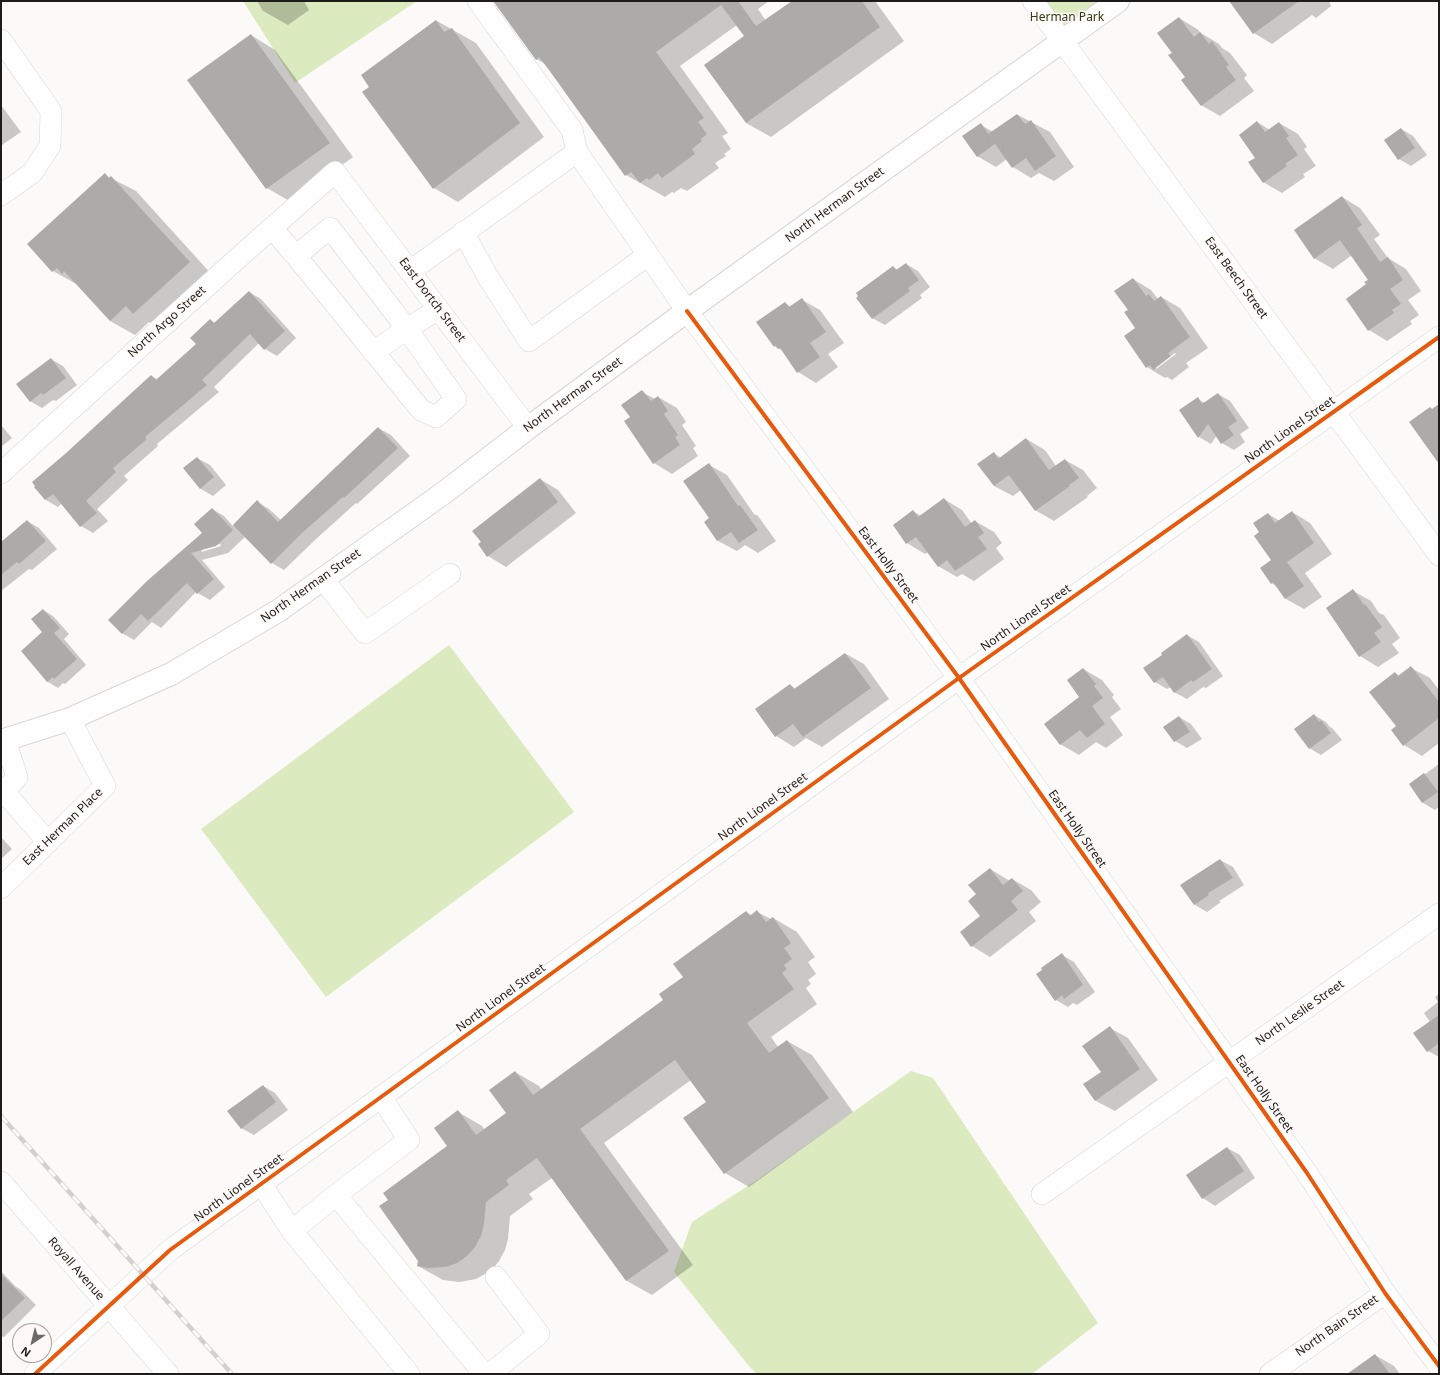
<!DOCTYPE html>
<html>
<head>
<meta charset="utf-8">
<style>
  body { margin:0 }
  #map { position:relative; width:1440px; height:1375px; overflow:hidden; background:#fcfaf8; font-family:"Noto Sans",sans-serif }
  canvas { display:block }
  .frame { position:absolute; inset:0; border:2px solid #1e1c1b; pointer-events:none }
  .north { position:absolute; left:12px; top:1323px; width:40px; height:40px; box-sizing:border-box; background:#fef9f6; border:1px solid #a4a19e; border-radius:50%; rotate:215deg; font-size:11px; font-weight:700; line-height:16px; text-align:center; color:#1e1c1b }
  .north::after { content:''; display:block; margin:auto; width:14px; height:18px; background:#6c6a68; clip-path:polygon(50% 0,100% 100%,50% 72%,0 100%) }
</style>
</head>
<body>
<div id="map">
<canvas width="1440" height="1375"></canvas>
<div class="frame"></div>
<div class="north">N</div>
</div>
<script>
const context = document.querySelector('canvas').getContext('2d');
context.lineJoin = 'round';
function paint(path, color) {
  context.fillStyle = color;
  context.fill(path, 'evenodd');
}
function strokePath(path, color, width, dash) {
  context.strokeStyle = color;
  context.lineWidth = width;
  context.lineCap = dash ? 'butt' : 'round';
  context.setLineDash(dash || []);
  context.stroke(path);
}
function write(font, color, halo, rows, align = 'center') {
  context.font = font + ' "Noto Sans",sans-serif';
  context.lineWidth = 3;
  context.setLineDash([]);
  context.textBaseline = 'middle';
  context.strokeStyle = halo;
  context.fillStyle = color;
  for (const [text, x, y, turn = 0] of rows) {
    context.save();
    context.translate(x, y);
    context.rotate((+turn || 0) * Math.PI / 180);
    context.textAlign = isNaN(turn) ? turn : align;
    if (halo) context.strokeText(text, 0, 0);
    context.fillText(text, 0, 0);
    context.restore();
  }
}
const green = new Path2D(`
  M243,1h174l-122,82z
  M1033,1h85l-55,41z
  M449,645l125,167 -248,185 -125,-168z
  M911,1071l22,7 165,245 -66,51h-275l-9,-9 -74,-93 18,-50 62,-40z`);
const shadow = new Path2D(`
  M257,1h47l5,9 -21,15 -25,-14z
  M494,1h275l-11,8 8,12 27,-20h82l29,40 -133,96 -25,-14 -1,-87 -8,-11 -57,41 48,67 -6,3 9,13 -7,5 2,2 -11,7 4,5 -32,23 -6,-3 -7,5 -2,-1 -7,5 -39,-22 -80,-111 -10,-5z
  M1231,1h98l2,5 -15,12 -4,-3 -40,29 -18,-11z
  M1179,18l18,11 4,4 18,11 3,4 8,5 17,22 -3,3 10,13 -34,25 -19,-11 -28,-52z
  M437,21l39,22 68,94 -86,65 -24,-14 -64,-101z
  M251,35l24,15 78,107 -62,45 -24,-14z
  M1,105l20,27 -19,13h-1z
  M1018,115l32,17 24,35 -20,14 -15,-8 -8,5 -18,-11 -6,-8 -11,8 -19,-11 4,-31 12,7z
  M1257,122l13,8 9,-7 19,11 9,13 -3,2 12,17 -13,8 2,3 -23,16 -19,-11 -7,-24z
  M1401,129l12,7 14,19 -16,11 -12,-7z
  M105,175l31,16 78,86 -56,50 -9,-5 -14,13 -25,-14 -32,-36 -25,-14z
  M1342,197l18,11 20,27 -6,4 14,19 18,11 15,22 -13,9 11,15 -9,6 2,3 -25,17 -18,-11 -2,-45 2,-5 -17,-25 -19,14 -19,-11z
  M906,264l12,7 12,16 -10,8 2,3 -37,27 -13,-7 21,-51 5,3z
  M1133,279l18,11 7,9 3,-2 19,11 28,40 -22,15 3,4 -17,13 -5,-3 -2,1 -18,-11 -10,-39 -8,-18zM1175,353l1,1 -20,15v-3z
  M249,292l12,7 35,39 -19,18 -12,-7 -6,-6 -45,44 5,5 -62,52 1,2 -34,30 4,4 -31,29 11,12 -15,12 -12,-7 -19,-23 -4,4 -12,-7 -11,-13 31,-32 85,-79 6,3 40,-35 13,-24 5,3z
  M802,300l18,10 24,33 -16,11 10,13 -22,16 -18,-11 -15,-21 -9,-5 11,-43 6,4z
  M51,359l12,7 14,19 -21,16 -3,-1 -11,8 -12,-7z
  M642,392l13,7 3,-2 19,11 9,14 -4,3 14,21 -3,2 5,8 -26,18 -18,-11 -29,-41 6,-5z
  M1218,394l12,7 19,27 -9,6 5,8 -11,8 -12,-7 -5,-8 -6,9 -12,-7 -18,-26 17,-12 7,4z
  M1,425l11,13 -11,9z
  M378,428l13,7 19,21 -53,48 -1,-1 -40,36 -32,31 -12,-7 -26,-27 -18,17 -26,7 23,27 -15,13 -14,-8 -35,36 -9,-6 -18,18 -12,-7 81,-100 9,-24 12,7 9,10 24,-24 12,7 12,11zM220,544l1,2 -20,6 2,-3z
  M1026,439l19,11 11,16 9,-6 18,10 14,18 -10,8 1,1 -34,24 -19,-11 -14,-20 -8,6 -19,-10v-33l7,5z
  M197,458l13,7 16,20 -13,11 -12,-7 -17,-21z
  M709,465l18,10 27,39 4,2 18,25 -18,12 -13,-8 -8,6 -19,-10 -13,-19 6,-4z
  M540,479l18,11 18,23 -70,54 -18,-11 -9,-11z
  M944,499l18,11 10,14 3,-3 19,11 8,11 -6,5 8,11 -30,22 -12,-7 -5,3 -19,-11 -10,-14 -3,2 -18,-11 -13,-18 19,-14 8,5z
  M1292,512l18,11 22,31 -27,19 17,24 -18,12 -18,-10 -8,-12 -7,-4 1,-23 -12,-27 8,-19 12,7z
  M27,521l12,7 18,21 -25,21 -3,-1 -28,22v-49z
  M1353,591l18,10 8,12 5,2 16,23 -8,6 7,9 -21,14 -18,-11z
  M43,610l10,6 16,18 -5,5 22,26 -21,19 -2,-1 -5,5 -10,-6 -26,-31 21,-19z
  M1187,635l12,7 24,34 -17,12 -3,-1 -16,12 -13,-7 -3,-5 -4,2 -12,-7 -10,-13z
  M846,654l18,10 25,35 -67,48 -16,-9 -12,9 -18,-11 14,-51 6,4z
  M1411,668l19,10 9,12v53l-17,13 -18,-11 -7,-19 -2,-53 5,3z
  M1083,669l19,11 12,15 -2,2 9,12 -11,8 13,18 -17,13 -10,-6 -17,13 -19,-11 21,-47z
  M1314,715l12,7 3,4 4,3 9,11 -21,15 -12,-7z
  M1179,717l12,7 11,15 -15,9 -12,-7z
  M1439,764v43l-4,3 -12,-7 -13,-18z
  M1,837l11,12 -11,10z
  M1220,860l13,7 11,18 -25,16 2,1 -14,10 -12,-7z
  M990,869l20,12 2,-2 19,11 10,12 -12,10 7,9 -46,36 -18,-11 9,-29 -4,-22z
  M746,912l6,3 5,-3 14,7 2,-1 24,14 18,25 -7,5 8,12 -8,6 3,4 -5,4 11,16 -46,33 7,10 9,-6 25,14 41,57 -104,75 -24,-14 -18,-71 -16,-22 -87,63 89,122 -41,30 -25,-14 -75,-103 -23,16 4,5 -23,17 -2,23 -3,11 -6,11 -7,9 -16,9 -17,3 -16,-2 -25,-14 1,-5 -30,-61 60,-54 9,-34 24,14 3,4 23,-17 7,-41 24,14 3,4 123,-89 19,-24z
  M1062,955l12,7 21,30 -18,13 -4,-2 -5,4 -12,-7 -12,-30z
  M1439,994v63l-11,-6 2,-29 -6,-9 14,-11 -3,-5z
  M1110,1028l18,10 30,42 -43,31 -19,-10 -12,-17 18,-12z
  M263,1086l12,7 13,17 -34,25 -13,-7z
  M1227,1148l13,7 15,23 -40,28 -12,-8 -16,-22z
  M1,1271l14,15 6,4 15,15 -32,32 -3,-1z
  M1375,1355l19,11 6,8h-51z`);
const building = new Path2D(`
  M493,1h245l18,25 36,-25h70l18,26 -134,96 -42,-58 40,-29 -23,-31 -65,47 48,66 -6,4 9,12 -6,5 1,2 -10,8 3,5 -33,24 -4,-5 -9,7 -2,-2 -7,5 -9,-11 -6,4 -76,-106 -10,-13 -3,3z
  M1229,1h70l-46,33z
  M1179,17l15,20 6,-5 9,12 3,-3 17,24 -3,2 10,13 -35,26 -20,-26 4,-3 -17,-22 4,-2 -15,-20z
  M436,20l8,12 8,-4 68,95 -87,66 -71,-97 7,-5 -8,-12z
  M251,34l79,109 -64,46 -79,-109z
  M1017,114l8,10 6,-4 25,36 -21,15 -9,-13 -14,10 -24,-34z
  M1257,121l8,11 14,-10 10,14 -3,2 12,17 -13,9 2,2 -24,17 -15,-21 7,-4 -16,-23z
  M981,123l14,21 -18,13 -15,-21z
  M1401,128l14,20 -17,12 -14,-20z
  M105,173l4,5 2,-2 79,86 -57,52 -7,-8 -16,15 -46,-50 -2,3 -5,-6 -5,4 -25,-28z
  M1342,196l20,29 -5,3 23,34 8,-5 15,23 -13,9 11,15 -9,6 2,3 -26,18 -22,-32 20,-15 -2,-2 4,-2 -28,-40 -26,19 -20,-29z
  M906,263l13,17 -11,8 2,3 -38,28 -16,-21 2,-2 -2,-3 37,-27 3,4z
  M1133,278l13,18 3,-2 5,7 7,-5 29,41 -22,16 3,3 -18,14 -3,-5 -4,3 -22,-32 11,-8 -11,-16 4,-2 -14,-19z
  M249,291l36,40 -21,19 -14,-16 -48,46 5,5 -62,52 2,2 -34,29 3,4 -30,29 11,12 -17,14 -27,-33 -8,6 -11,-13 1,-1 -3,-4 33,-28 86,-79 5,5 40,-36 -6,-6 20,-19 4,4z
  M802,298l24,34 -16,11 10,14 -23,16 -17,-25 -2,1 -3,-4 -1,2 -18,-25 29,-20 4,5z
  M51,358l15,20 -23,17 -2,-2 -11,9 -14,-18z
  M642,390l9,11 7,-5 10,15 -4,3 14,21 -3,2 5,8 -27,19 -29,-43 6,-4 -9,-12z
  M1218,393l19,28 -9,6 6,8 -13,9 -13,-20 -10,14 -19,-28 19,-13 4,7z
  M1439,404v60l-30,-42 21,-15 2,2z
  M378,427l20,21 -54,50 -1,-1 -40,35 -32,32 -38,-39 24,-25 21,22z
  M1026,438l23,32 16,-11 14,19 -10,7 1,1 -35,25 -26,-36 -15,11 -17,-22 17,-12 4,7z
  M197,457l17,20 -14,12 -17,-21z
  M709,463l29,43 2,-1 18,25 -19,13 -8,-11 -14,9 -13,-19 5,-4 -26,-37z
  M540,478l18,24 -71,55 -9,-13 3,-2 -9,-11z
  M944,498l21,29 10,-7 9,13 -6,4 9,12 -32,22 -8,-11 -9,7 -22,-30 -10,7 -13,-19 20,-15 5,7z
  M212,508l21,22 -17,16 -25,7 23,26 -17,15 -10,-11 -39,38 -7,-7 -19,20 -14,-14 39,-39 55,-48 -8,-9z
  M1292,511l22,32 -27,19 17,24 -19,13 -12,-17 -2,2 -11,-16 11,-8 -17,-24 5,-4 -6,-9 15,-10 7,10z
  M27,520l19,21 -27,23 -2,-2 -16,13v-33z
  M1353,589l11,16 1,-1 17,23 -8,6 7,9 -22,15 -33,-49z
  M43,609l17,19 -6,5 23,26 -23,20 -1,-2 -6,5 -26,-31 21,-19 -11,-13z
  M1187,634l25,35 -19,13 -2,-2 -17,13 -11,-16 -9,6 -11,-15 19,-13 -1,-2z
  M845,653l26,35 -68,49 -10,-13 -18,13 -20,-28 35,-25 4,5z
  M1411,666l28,36v16l-36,28 -12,-16 5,-4 -27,-34 26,-20 3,4z
  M1083,668l13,16 -2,2 9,12 -11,8 13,18 -18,14 -7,-8 -20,15 -16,-21 35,-27 -12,-17z
  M1314,714l5,8 2,-2 10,13 -22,16 -15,-20z
  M1179,716l11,16 -16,10 -11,-15z
  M1424,773l14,19 -16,11 -13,-19z
  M1220,859l13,19 -25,15 1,2 -15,10 -14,-20z
  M990,868l13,17 9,-7 11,13 -12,10 7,9 -47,37 -11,-15 20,-16 -12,-15 8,-7 -8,-9z
  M757,910l9,12 7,-5 18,26 -7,5 8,11 -8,6 3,4 -5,4 12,16 -47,34 22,30 18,-13 42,58 -105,76 -41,-56 23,-16 -31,-42 -95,69 89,122 -43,30 -89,-123 -31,22 3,5 -23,17 -2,22 -3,12 -6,11 -8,9 -10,7 -11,4 -19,1 -10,-2 1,-5 -39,-55 9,-6 -5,-7 64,-47 -13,-18 24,-18 18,25 30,-22 -17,-23 26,-19 18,24 130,-95 -4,-6 24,-17 -10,-13 73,-53 4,5z
  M1062,953l21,32 -19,14 -2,-4 -7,6 -19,-27 6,-4 -1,-2z
  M1439,1015v28l-12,9 -14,-19z
  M1110,1026l30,43 -45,32 -12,-17 18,-12 -19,-26z
  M263,1085l13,17 -35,27 -14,-18z
  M1227,1147l17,24 -42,28 -16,-24z
  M1,1274l24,24 -24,23z
  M1375,1354l15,20h-43z`);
const minor = new Path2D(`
  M478,1l94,129 5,22
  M1033,1l406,554
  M1,40l50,71 -1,35 -18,27 -31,22
  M272,228l24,28
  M463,232l25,45 41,64 119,-86
  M410,271l167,-119 110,159 272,367 348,495 78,120 54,73
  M373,352l34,-23 49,70 -20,18 -15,-7 -125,-154 34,-28 77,101 31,-20
  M1,473l237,-215 97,-86 193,256
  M323,579l42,54 85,-59
  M1,791l3,1 44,50
  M4,792l13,-15 -12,-37
  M1,888l104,-102 -35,-67
  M1,1182l167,192
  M261,1184l31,47 117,143
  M1042,1194l397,-280
  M336,1195l73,-55 -28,-43
  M292,1231l44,-36 148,179
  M35,1374l135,-124 789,-572 480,-341
  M490,1374l49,-40 -43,-57
  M1270,1374l115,-81`);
const major = new Path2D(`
  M1,741l69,-22 101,-45 107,-63 167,-119 83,-64 159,-117 431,-310`);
const rail = new Path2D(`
  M1,1116l231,258`);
const cycleway = new Path2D(`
  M687,311l272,367 348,495 78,120 54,73
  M35,1374l135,-124 789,-572 480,-341`);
const parkNames = [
  ["Herman Park",1067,18]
];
const streetNames = [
  ["North Herman Street",835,205,-36],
  ["East Beech Street",1236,278,54],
  ["East Dortch Street",432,300,53],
  ["North Argo Street",167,322,-42],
  ["North Herman Street",573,395,-36],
  ["North Lionel Street",1290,430,-35],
  ["East Holly Street",888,565,53],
  ["North Herman Street",311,586,-35],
  ["North Lionel Street",1026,618,-35],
  ["North Lionel Street",763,807,-36],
  ["East Herman Place",63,827,-44],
  ["East Holly Street",1077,829,55],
  ["North Lionel Street",501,998,-36],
  ["North Leslie Street",1300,1013,-35],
  ["East Holly Street",1264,1094,55],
  ["North Lionel Street",239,1188,-36],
  ["Royall Avenue",76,1269,49],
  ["North Bain Street",1337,1326,-35]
];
paint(green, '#dceac0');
paint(shadow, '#0003');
paint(building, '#acaba9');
strokePath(minor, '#d8d6d4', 22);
strokePath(major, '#d8d6d4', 24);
strokePath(minor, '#fffefe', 21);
strokePath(major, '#fffefe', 22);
strokePath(rail, '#d2d1d1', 4.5);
strokePath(rail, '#fef9f6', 3, [9]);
strokePath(cycleway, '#e8590c', 4);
write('12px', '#2f3b16', '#fef9f6', parkNames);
write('12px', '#1e1c1b', '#fef9f6', streetNames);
</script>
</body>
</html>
